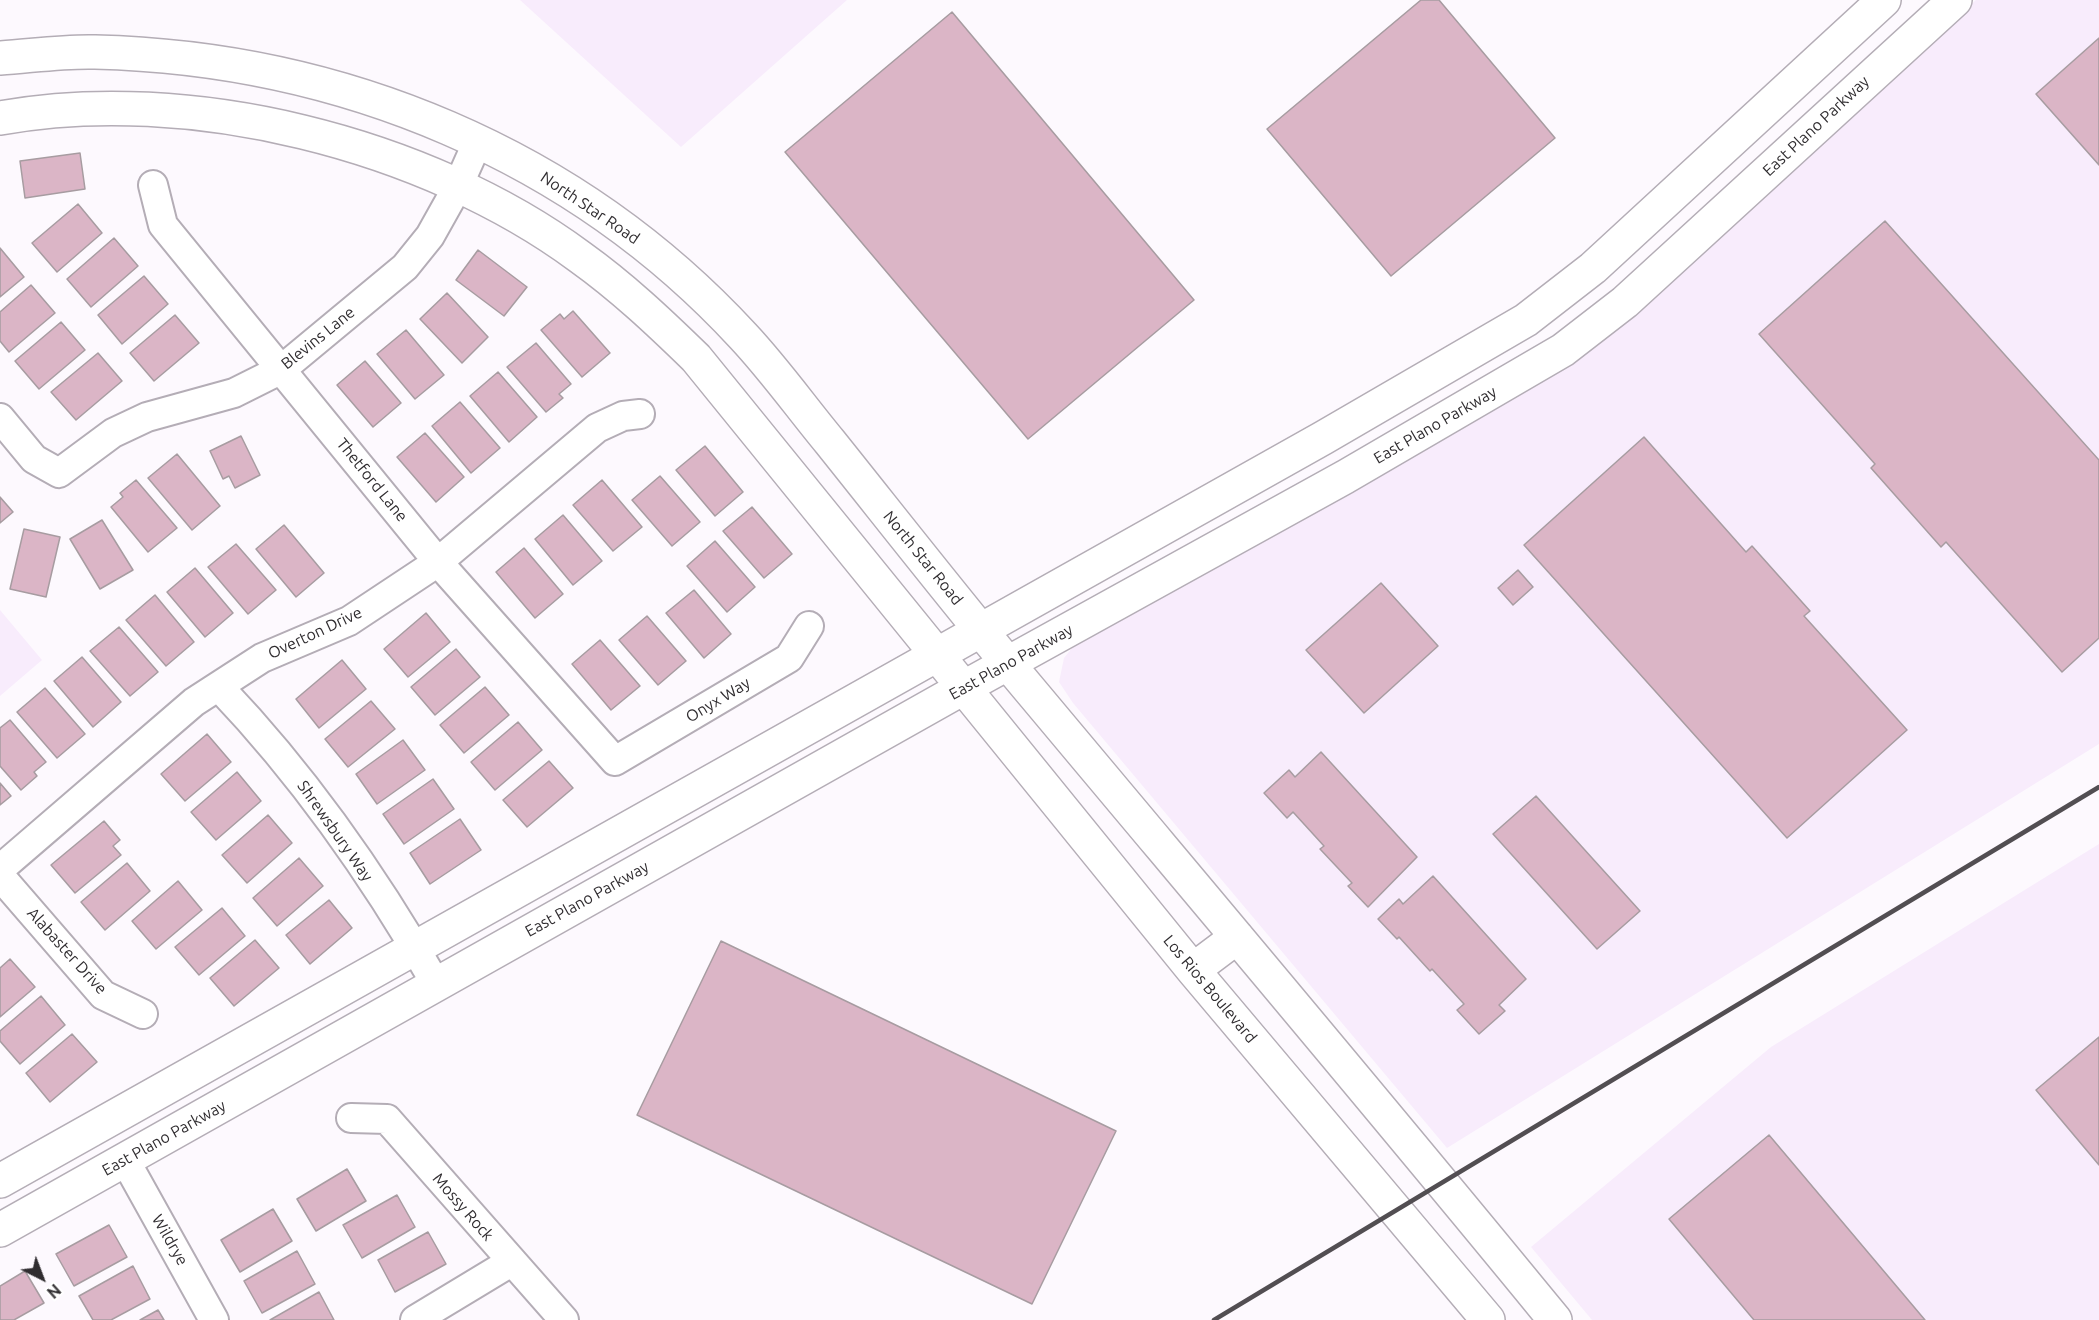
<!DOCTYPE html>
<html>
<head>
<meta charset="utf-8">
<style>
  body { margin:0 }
  #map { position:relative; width:2099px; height:1320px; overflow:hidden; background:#fdf9fe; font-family:Ubuntu,sans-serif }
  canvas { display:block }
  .north { position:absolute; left:12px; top:1248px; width:60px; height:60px; -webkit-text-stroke:4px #fff; paint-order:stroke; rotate:138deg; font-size:16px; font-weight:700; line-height:24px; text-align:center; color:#302d30 }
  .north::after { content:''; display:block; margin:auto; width:21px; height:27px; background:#302d30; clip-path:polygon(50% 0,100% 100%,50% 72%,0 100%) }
</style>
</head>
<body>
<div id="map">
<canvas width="2099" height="1320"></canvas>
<div class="north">N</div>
</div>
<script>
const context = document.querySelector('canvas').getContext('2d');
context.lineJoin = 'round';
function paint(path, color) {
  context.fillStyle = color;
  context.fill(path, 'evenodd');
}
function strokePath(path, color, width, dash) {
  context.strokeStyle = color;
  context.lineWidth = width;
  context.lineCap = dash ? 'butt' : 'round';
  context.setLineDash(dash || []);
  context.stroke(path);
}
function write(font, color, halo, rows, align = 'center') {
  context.font = font + ' Ubuntu,sans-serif';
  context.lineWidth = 4.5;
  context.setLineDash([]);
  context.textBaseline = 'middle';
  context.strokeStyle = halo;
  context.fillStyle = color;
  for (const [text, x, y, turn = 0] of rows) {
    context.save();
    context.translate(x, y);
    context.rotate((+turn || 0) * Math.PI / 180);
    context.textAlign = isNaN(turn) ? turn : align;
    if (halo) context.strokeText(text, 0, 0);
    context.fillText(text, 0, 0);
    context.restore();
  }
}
const built = new Path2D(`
  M520,0h327l-166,147z
  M1976,0h123v744l-652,404 -374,-445 -14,-21 5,-24 12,-15 600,-374z
  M0,610l42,50 -42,36z
  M2099,844v476h-507l-61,-73 240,-200z`);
const building = new Path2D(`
  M1421,0h18l116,138 -164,138 -124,-147z
  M952,12l242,288 -166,139 -243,-287z
  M2099,38v127l-63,-71z
  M80,153l5,36 -60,9 -5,-37z
  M78,204l24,29 -45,39 -25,-29z
  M1885,221l214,239v178l-37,34 -116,-130 -5,5 -70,-79 4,-4 -116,-130z
  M114,238l24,28 -47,41 -24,-28z
  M0,248l24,29 -24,20z
  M478,250l49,37 -23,29 -48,-36z
  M144,276l24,28 -46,40 -24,-29z
  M31,285l24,28 -46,39 -9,-11v-29z
  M447,293l41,44 -26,26 -42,-44z
  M573,311l37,42 -28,24 -41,-47 19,-16 4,5z
  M175,315l24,28 -45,38 -24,-28z
  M61,322l24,28 -46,39 -24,-28z
  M406,330l38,45 -29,24 -38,-45z
  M536,343l35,41 -12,10 4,4 -17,14 -39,-45z
  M98,353l24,28 -46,39 -25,-28z
  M365,361l36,42 -28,24 -36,-42z
  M498,372l39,45 -28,25 -39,-46z
  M460,402l40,46 -29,25 -39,-47z
  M425,433l39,44 -28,25 -39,-45z
  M241,436l19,39 -25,13 -6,-12 -6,3 -13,-28z
  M1644,437l102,115 6,-6 58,65 -6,5 103,114 -120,108 -263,-293z
  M705,446l38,46 -28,24 -39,-46z
  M177,454l43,52 -28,24 -44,-52z
  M660,476l40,46 -28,24 -40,-46z
  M136,480l41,48 -29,24 -37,-45 12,-10 -3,-4z
  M602,480l40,47 -29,24 -40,-46z
  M0,497l13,15 -13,11z
  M752,507l40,47 -28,24 -41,-47z
  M563,515l39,46 -29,24 -38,-46z
  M102,520l31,50 -33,19 -30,-50z
  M284,525l40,48 -28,24 -40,-48z
  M24,529l36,8 -14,60 -36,-8z
  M715,541l40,46 -28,25 -40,-46z
  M236,544l40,46 -28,24 -40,-47z
  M524,548l39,46 -28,24 -39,-46z
  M195,568l38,45 -28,24 -38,-45z
  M1518,570l15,17 -20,18 -15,-17z
  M1381,583l57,63 -74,67 -58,-63z
  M694,590l37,44 -27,24 -38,-45z
  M155,595l39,47 -28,24 -40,-46z
  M426,613l24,29 -42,35 -24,-28z
  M647,616l39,45 -28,24 -39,-45z
  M119,627l39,45 -28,24 -40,-45z
  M600,640l40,46 -29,24 -39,-46z
  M456,649l24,28 -45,38 -24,-28z
  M82,657l39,45 -28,25 -39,-46z
  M342,660l24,29 -47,39 -23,-29z
  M485,687l24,28 -45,38 -24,-28z
  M45,688l40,46 -28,24 -40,-46z
  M371,701l24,28 -47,38 -23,-28z
  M10,720l36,42 -12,10 3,4 -16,14 -21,-24v-38z
  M518,722l24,28 -47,40 -24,-28z
  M207,734l24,28 -46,39 -24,-27z
  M403,740l22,30 -48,34 -21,-30z
  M1321,752l96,105 -49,50 -20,-21 4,-3 -32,-34 4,-3 -31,-34 -6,6 -23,-25 25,-23 6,7z
  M549,761l24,27 -46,39 -24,-27z
  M237,772l24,29 -45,39 -25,-28z
  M433,779l21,30 -50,35 -21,-30z
  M0,783l11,13 -11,9z
  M1536,796l104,115 -43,38 -104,-115z
  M268,815l24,28 -45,40 -25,-28z
  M460,819l21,31 -51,34 -20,-31z
  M104,821l16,19 -7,6 8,9 -46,38 -24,-28z
  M299,858l24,28 -46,40 -24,-28z
  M127,863l23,28 -45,39 -24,-28z
  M1433,876l93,103 -27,26 6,6 -26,23 -22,-24 7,-6 -32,-35 -2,2 -31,-34 -2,2 -19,-20 21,-20 4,5z
  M178,881l24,29 -46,39 -24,-28z
  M329,900l23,28 -42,36 -24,-29z
  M222,908l23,28 -46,39 -24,-28z
  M255,940l24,28 -45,38 -24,-28z
  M721,941l395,190 -84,173 -395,-189z
  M10,959l25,28 -35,30v-49z
  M41,996l24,29 -45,39 -20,-23v-10z
  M72,1034l25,28 -47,40 -24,-29z
  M2099,1037v128l-63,-75z
  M1769,1135l156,185h-171l-85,-101z
  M347,1169l19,32 -50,30 -19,-32z
  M397,1195l18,32 -53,31 -19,-33z
  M273,1209l19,32 -52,31 -19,-32z
  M109,1225l18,32 -53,29 -18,-32z
  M428,1232l18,32 -51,28 -17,-32z
  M297,1251l18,33 -53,29 -18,-32z
  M133,1266l17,33 -39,21h-18l-14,-24z
  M25,1271l19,32 -30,17h-14v-34z
  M319,1292l15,28h-64z
  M158,1310l6,10h-24z`);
const minor = new Path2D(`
  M153,185l10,40 275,337 177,199 174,-103 20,-32
  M0,418l34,41 25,14 54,-40 34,-16 87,-24 48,-24 123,-102 25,-31 28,-50 20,-45
  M220,688c84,88 156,191 216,296
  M0,869l194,-167 68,-44 87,-37 89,-59 159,-134 26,-12 17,-2
  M0,876l103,119 40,19
  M351,1118l36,1 177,201
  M125,1160l89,160
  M415,1320l96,-58`);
const major = new Path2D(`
  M0,58c31,-2 63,-7 95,-6 246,6 480,102 648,284 31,33 58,71 87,106 68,85 135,171 205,254 174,208 349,415 520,624
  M0,118c188,-34 426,25 580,139 42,30 79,65 116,101l497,612 295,350
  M1193,970l44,-33
  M0,1181l1323,-743 203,-118 67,-52 291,-268
  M0,1230l963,-542 382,-211 218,-127 62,-48 330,-302`);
const rail = new Path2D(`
  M1214,1320l885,-533`);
const streetNames = [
  ["East Plano Parkway",1816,126,-43],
  ["North Star Road",590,208,34],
  ["Blevins Lane",318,338,-39],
  ["East Plano Parkway",1435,425,-30],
  ["Thetford Lane",372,480,51],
  ["North Star Road",923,558,51],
  ["Overton Drive",315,633,-25],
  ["East Plano Parkway",1011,662,-29],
  ["Onyx Way",718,700,-31],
  ["Shrewsbury Way",335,831,55],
  ["East Plano Parkway",587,899,-29],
  ["Alabaster Drive",67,951,48],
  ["Los Rios Boulevard",1210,989,50],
  ["East Plano Parkway",164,1138,-29],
  ["Mossy Rock",463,1207,49],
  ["Wildrye",170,1240,60]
];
paint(built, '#f8ecfc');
paint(building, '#dbb5c6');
strokePath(building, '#a79ca1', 1.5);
strokePath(minor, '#b4adb6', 32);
strokePath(major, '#b4adb6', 36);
strokePath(minor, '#fff', 28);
strokePath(major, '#fff', 33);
strokePath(rail, '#524e52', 4.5);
write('16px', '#302d30', '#fff', streetNames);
</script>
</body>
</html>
